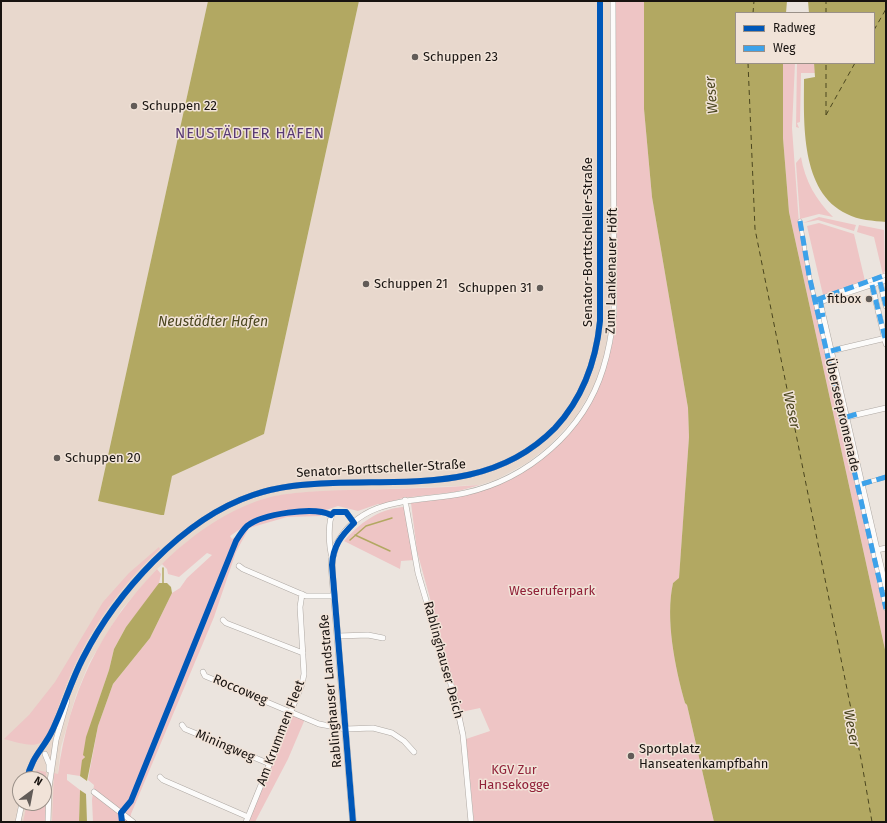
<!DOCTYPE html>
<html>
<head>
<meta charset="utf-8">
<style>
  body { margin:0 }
  #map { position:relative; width:887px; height:823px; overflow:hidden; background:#ebe4de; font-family:"Fira Sans",sans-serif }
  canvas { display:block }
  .frame { position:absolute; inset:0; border:2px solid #181310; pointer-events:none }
  .legend { position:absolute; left:735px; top:12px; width:140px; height:52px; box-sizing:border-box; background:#f1e3d8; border:1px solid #9a9088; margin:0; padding:5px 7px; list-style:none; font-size:12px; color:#181310 }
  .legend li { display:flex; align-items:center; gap:8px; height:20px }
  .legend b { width:20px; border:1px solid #9a9088 }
  .north { position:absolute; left:12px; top:771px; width:40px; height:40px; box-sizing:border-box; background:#f1e3d8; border:1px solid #9a9088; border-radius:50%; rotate:32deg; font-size:11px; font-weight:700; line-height:16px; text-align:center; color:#181310 }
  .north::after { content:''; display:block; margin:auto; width:14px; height:18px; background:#625c58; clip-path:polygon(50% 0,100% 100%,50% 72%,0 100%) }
</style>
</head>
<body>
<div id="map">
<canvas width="887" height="823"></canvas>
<div class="frame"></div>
<ul class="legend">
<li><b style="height:5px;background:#0057b8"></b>Radweg</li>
<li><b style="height:5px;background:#3da2ea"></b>Weg</li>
</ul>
<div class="north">N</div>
</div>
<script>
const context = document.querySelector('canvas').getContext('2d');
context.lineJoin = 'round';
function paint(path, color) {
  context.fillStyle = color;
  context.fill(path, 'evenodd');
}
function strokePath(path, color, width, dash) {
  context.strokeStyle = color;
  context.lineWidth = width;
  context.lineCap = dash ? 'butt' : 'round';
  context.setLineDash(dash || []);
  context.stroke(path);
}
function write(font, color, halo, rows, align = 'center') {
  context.font = font + ' "Fira Sans",sans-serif';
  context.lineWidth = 3;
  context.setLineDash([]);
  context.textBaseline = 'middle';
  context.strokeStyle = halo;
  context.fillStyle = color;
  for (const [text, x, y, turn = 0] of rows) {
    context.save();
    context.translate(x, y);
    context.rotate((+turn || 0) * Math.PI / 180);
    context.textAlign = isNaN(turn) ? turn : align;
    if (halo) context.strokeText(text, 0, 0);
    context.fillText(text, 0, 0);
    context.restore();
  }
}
const built = new Path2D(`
  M1,1h207l-110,500 66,13 8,-38 92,-42 95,-433h252l-1,322 -5,32 -6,17 -6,16 -18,30 -26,28 -22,17 -31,17 -16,5 -170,7 -23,2 -24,5 -41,19 -35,24 -30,27 -35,40 -33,54 -13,32 -15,52 -3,25 -1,50h-56zM20,779h24v24h-24z`);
const green = new Path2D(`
  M615,1h29v108l8,88 36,211 1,29 -10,142 -6,4c-8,36 2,84 12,120l2,2 27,117h-240l-8,-83 24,-8 -10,-23 -19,4 -44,-161 -6,-48c23,-3 47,-5 70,-12 79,-25 123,-88 135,-168z
  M783,63h12l-3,65 7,96 10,58 77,333v39l-97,-442 -6,-74z
  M797,63h17l1,10h-14l-1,49 -3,1 2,5 -3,-1z
  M801,157c4,24 15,43 32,60l-14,-3 -19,5 -4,-56z
  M819,217l37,8 -2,6 -36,-11 -15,3z
  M819,223l35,11 11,47 -42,14 -16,-69z
  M859,225l25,5 1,40 -2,5 -9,-38 -17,-5z
  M480,485l-25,7 -52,6 -20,6h-5l-20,7 -20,-5 -12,4 -44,1 -27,8 -25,17 2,3c8,-5 16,-12 25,-17 20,-11 43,-8 64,-9v3l-34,1 -38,11 -13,24 -22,65 -83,197 -1,8h-37l-1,-22 2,-15 -6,-5 10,-54 15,-42 37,-46 22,-45 8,-5 7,-10 25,-23 -5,-2 -28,24 -11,-3 -1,-5 -5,-5c27,-27 63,-53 101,-65 28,-8 58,-8 87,-9 43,-1 87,-2 130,-5z
  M402,507h3l9,53 -13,1 -1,8 -56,-28c16,-18 33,-31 58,-34z
  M159,547l1,2c-44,41 -77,89 -97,145 -5,12 -13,43 -23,49 -9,5 -27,-2 -36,-4l25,-24 26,-33 48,-80 26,-29z
  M157,569l4,5 -2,9 -3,6 -30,38 -12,22 -5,21 -15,44 -14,62 -13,-2v6l13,10 -1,32h-27l2,-49 4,1c11,-81 42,-146 99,-205z
  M293,716l12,3 -17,40 -33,63h-7z
  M37,770l9,2 -1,50h-22l4,-19h17v-24h-11z`);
const water = new Path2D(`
  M208,1h151l-95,433 -92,42 -8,39h-3l-63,-14z
  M644,1h143l-1,12h-50v50h47v75l6,74 97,442v168h-172l-27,-117 -2,-2c-10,-36 -20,-84 -12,-120l6,-5 10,-141 -1,-29 -36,-211 -8,-88z
  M808,1h78v221c-12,-1 -28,-2 -39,-8 -47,-22 -43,-92 -43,-135l11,-2 -1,-14h60v-50h-65z
  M159,583h8l4,4 1,6 -22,45 -37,46 -15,42 -11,55 -7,-5 2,-16 3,-3 -2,-2 3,-18 23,-67 5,-21 12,-22z
  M80,790l6,4 1,28h-8z`);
const stream = new Path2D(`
  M355,535l35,16
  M350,540l16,-14 26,-8
  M163,585v-17`);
const ferry = new Path2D(`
  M753,13l1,-12
  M826,13v-12
  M874,30l12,-21
  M748,63l7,166 107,535 10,58
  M826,115l29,-52
  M826,115v-52`);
const pedestrian = new Path2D(`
  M800,221l9,54 77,334
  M815,300l71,-25
  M862,484l24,-7`);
const minor = new Path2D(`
  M886,280l-66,22 66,286
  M880,282l6,24
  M872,285l14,59
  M831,351l55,-13
  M847,417l39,-9
  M405,500l13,73 37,125 8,37 8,87
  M336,545c26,-51 83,-42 129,-52 63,-14 119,-62 138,-124 6,-19 9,-37 11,-57l-1,-311
  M877,550l9,-2
  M332,557c-3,-10 -5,-38 2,-45h12l8,11
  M239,566l4,3 63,27h28
  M223,620l3,3 77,30
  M338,636l30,-1 15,3
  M203,672l2,4 114,48 27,5 27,-1 19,5 12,8 10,11
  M182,725l3,4 85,35
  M45,754l4,10v6
  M160,777l3,3 85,37
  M27,779c5,-24 17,-30 26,-50 11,-23 18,-48 30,-71 33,-65 99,-139 170,-163 26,-9 52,-11 80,-12 81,-3 160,8 222,-55 28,-30 41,-67 45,-107v-320
  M49,788l7,-48 11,-39
  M94,792l39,30
  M18,822l4,-19
  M48,822l1,-36
  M246,822l56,-138 2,-10 -4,-67 2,-13`);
const tertiary = new Path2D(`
  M336,545l-4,14v12l21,251`);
const quiet = new Path2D(`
  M800,221l9,54 77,334
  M880,282l6,24
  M872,285l13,53
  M820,298l3,19
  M816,300l70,-25
  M831,351l11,-3
  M847,417l10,-3
  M862,484l24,-7`);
const cycleway = new Path2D(`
  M331,515l3,-3h12l8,11c-13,13 -21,23 -22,42l21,257
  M27,779c5,-24 17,-30 26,-50 11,-23 18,-48 30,-71 33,-65 99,-139 170,-163 26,-9 52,-11 80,-12 81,-3 160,8 222,-55 28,-30 41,-67 45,-107v-320
  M122,822l-1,-9 10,-12 105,-260c3,-5 7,-11 11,-15 15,-12 67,-20 84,-11`);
const markers = [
  [415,57,4,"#625c58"],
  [134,106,4,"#625c58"],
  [366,284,4,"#625c58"],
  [540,288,4,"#625c58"],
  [869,299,4,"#625c58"],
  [57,458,4,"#625c58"],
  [631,756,4,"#625c58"]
];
const poiNames = [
  ["Schuppen 23",423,57],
  ["Schuppen 22",142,106],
  ["Schuppen 21",374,284],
  ["Schuppen 31",532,288,"right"],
  ["fitbox",861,299,"right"],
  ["Schuppen 20",65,458],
  ["Sportplatz",639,749],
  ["Hanseatenkampfbahn",639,764]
];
const streetNames = [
  ["Senator-Borttscheller-Straße",588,242,-90],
  ["Zum Lankenauer Höft",612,271,-89],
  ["Überseepromenade",842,415,77],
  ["Senator-Borttscheller-Straße",381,469,-3],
  ["Rablinghauser Deich",443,660,75],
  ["Roccoweg",240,690,23],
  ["Rablinghauser Landstraße",331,691,-95],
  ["Am Krummen Fleet",281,733,-69],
  ["Miningweg",225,746,23]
];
const parkNames = [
  ["Weseruferpark",552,591],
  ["KGV Zur",514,770],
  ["Hansekogge",514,785]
];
const waterNames = [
  ["Weser",712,95,-95],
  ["Neustädter Hafen",213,322],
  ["Weser",791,410,78],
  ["Weser",851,728,80]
];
const quarterNames = [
  ["NEUSTÄDTER HÄFEN",250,134]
];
paint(built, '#e8d8cd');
paint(green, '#eec5c5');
paint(water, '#b2a862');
strokePath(stream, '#b2a862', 1.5);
strokePath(ferry, '#4b461f', 1, [5, 4]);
strokePath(pedestrian, '#aea8a3', 4.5);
strokePath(minor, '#aea8a3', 6);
strokePath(tertiary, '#aea8a3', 7);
strokePath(pedestrian, '#fcfbfa', 3.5);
strokePath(minor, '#fcfbfa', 5);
strokePath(tertiary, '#fcfbfa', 6);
strokePath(quiet, '#3da2ea', 5, [10, 5]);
strokePath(cycleway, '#0057b8', 6);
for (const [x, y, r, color] of markers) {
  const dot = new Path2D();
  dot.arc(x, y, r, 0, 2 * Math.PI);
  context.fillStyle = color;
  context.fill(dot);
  strokePath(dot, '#f1e3d8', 1.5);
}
write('13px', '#181310', '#f1e3d8', poiNames, 'left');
write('13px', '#181310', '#f1e3d8', streetNames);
write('13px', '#912139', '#f1e3d8', parkNames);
write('italic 14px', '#4b461f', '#f1e3d8', waterNames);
context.letterSpacing = '1px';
write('15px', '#593a75', '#f1e3d8', quarterNames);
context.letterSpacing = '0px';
</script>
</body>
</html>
